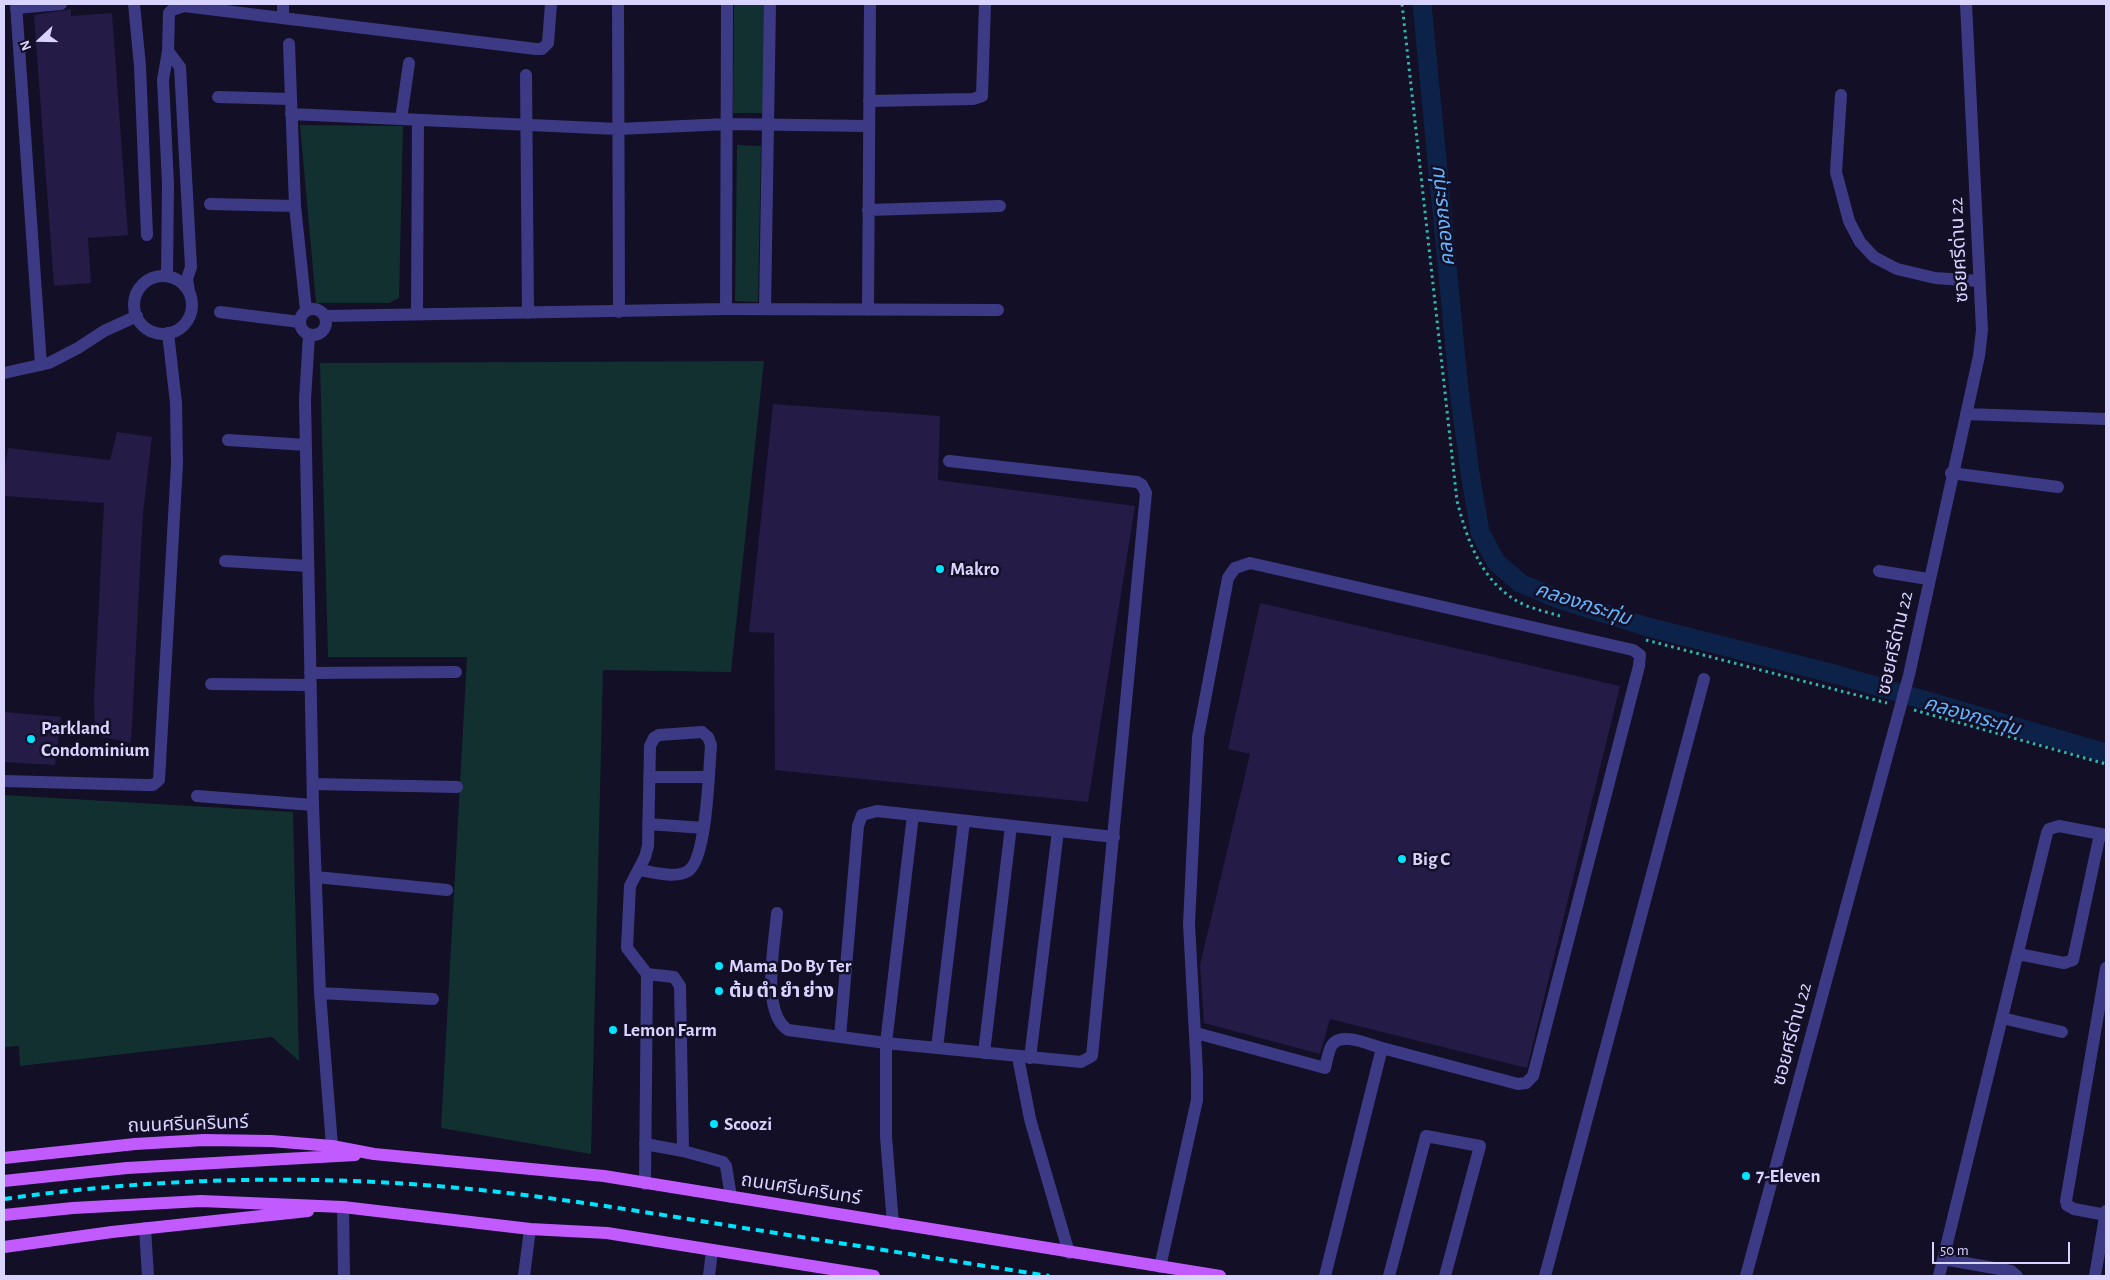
<!DOCTYPE html>
<html>
<head>
<meta charset="utf-8">
<style>
  body { margin:0 }
  #map { position:relative; width:2110px; height:1280px; overflow:hidden; background:#130f26; font-family:"Alegreya Sans",sans-serif }
  canvas { display:block }
  .frame { position:absolute; inset:0; border:5px solid #d9d4ff; pointer-events:none }
  .north { position:absolute; left:15px; top:15px; width:50px; height:50px; -webkit-text-stroke:4px #130f26; paint-order:stroke; rotate:249deg; font-size:14px; font-weight:700; line-height:20px; text-align:center; color:#d9d4ff }
  .north::after { content:''; display:block; margin:auto; width:18px; height:22px; background:#d9d4ff; clip-path:polygon(50% 0,100% 100%,50% 72%,0 100%) }
  .scale { position:absolute; left:1932px; top:1242px; width:138px; height:22px; box-sizing:border-box; border:2px solid #d9d4ff; border-top:0; padding-left:6px; font-size:15px; line-height:18px; white-space:nowrap; color:#d9d4ff; -webkit-text-stroke:4px #130f26; paint-order:stroke }
</style>
</head>
<body>
<div id="map">
<canvas width="2110" height="1280"></canvas>
<div class="frame"></div>
<div class="north">N</div>
<div class="scale">50 m</div>
</div>
<script>
const context = document.querySelector('canvas').getContext('2d');
context.lineJoin = 'round';
function paint(path, color) {
  context.fillStyle = color;
  context.fill(path, 'evenodd');
}
function strokePath(path, color, width, dash) {
  context.strokeStyle = color;
  context.lineWidth = width;
  context.lineCap = dash ? 'butt' : 'round';
  context.setLineDash(dash || []);
  context.stroke(path);
}
function write(font, color, halo, rows, align = 'center') {
  context.font = font + ' "Alegreya Sans","Noto Sans Thai",sans-serif';
  context.lineWidth = 5;
  context.setLineDash([]);
  context.textBaseline = 'middle';
  context.strokeStyle = halo;
  context.fillStyle = color;
  for (const [text, x, y, turn = 0] of rows) {
    context.save();
    context.translate(x, y);
    context.rotate((+turn || 0) * Math.PI / 180);
    context.textAlign = isNaN(turn) ? turn : align;
    if (halo) context.strokeText(text, 0, 0);
    context.fillText(text, 0, 0);
    context.restore();
  }
}
const green = new Path2D(`
  M734,4h30v109h-31z
  M300,125l103,1 -4,172 -10,5h-73z
  M737,145l24,1 -3,156 -23,-1z
  M764,361l-33,311 -128,-2 -12,484 -150,-26 26,-471h-139l-8,-294z
  M4,795l289,17 6,249 -27,-24 -252,29 -1,-20 -15,1z`);
const canal = new Path2D(`
  M1422,4l37,386 11,83 10,59 16,30 24,21 41,17 87,27 190,48 268,78`);
const building = new Path2D(`
  M71,9v7l41,-3 16,222 -40,3 3,45 -37,3 -20,-271z
  M773,404l167,12 -2,64 197,26 -47,296 -313,-32 -1,-137 -25,-1z
  M117,432l35,5 -9,76 -12,230 -36,-8 -1,-37 10,-195 -100,-7v-25l4,-23 102,12z
  M1260,603l360,83 -93,382 -197,-49 -10,35 -116,-31 -4,-58 50,-211 -22,-5z
  M4,712l57,5 -6,48 -51,-3z`);
const path = new Path2D(`
  M1402,4l55,497c11,42 26,86 70,105 11,4 23,7 33,10
  M1646,640l241,63
  M1914,710l192,54`);
const minor = new Path2D(`
  M16,4l25,361
  M134,4l6,62 7,169
  M618,4l1,308
  M16,8l45,-4
  M283,18v-14
  M289,44l6,162 11,104
  M168,51l12,16 11,200 -4,12 2,12
  M526,75l2,238
  M1841,95l-5,77 13,49 11,21 14,15 23,12 38,9 44,3
  M218,97l72,2
  M869,101l104,-2 9,-3 3,-92
  M291,114l327,15 109,-5 141,2
  M401,119l8,-56
  M210,204l85,2
  M868,210l132,-4
  M167,276l1,-92 -5,-104 5,-29 1,-38 3,-3 12,-4 352,43h6l6,-6 3,-39
  M134 305a29 29 0 1 1 58 0a29 29 0 1 1-58 0Z
  M300 322a13 13 0 1 1 26 0a13 13 0 1 1-26 0Z
  M726,309l1,-305
  M765,309l5,-305
  M868,310l2,-306
  M220,312l79,10
  M417,313l1,-193
  M325,316l401,-7 272,1
  M309,335l-4,65 8,405 7,188 12,153
  M4,373l45,-10 29,-15 26,-17 33,-15
  M1966,414l140,5
  M228,440l78,5
  M1951,473l107,14
  M225,561l83,5
  M1879,571l49,8
  M310,673l146,-1
  M211,684l100,1
  M649,777h60
  M4,781l142,4h7l6,-5 18,-316 -1,-61 -8,-70
  M313,784l144,3
  M197,796l116,9
  M648,824l56,4
  M639,870c14,2 36,9 49,1 19,-11 21,-103 23,-126l-3,-8 -6,-5 -43,3 -5,3 -4,8 -2,100 -3,11 -15,29 -3,62 20,26 -2,210
  M316,877l131,13
  M777,913c-2,29 -17,99 11,117l98,13 195,19 11,-6 54,-563 -4,-8 -5,-3 -188,-21
  M2018,954l46,9 9,-3 27,-126
  M2106,968l-40,233 1,4 7,4 32,6
  M647,974l27,3 6,9 3,165 40,11 3,4 5,31
  M320,993l113,6
  M2002,1018l60,14
  M1196,1033l129,35c2,-7 3,-17 7,-23 9,-14 38,0 50,3
  M840,1037l18,-211 4,-11 15,-4 237,26
  M937,1048l27,-227
  M984,1053l27,-227
  M1018,1057l12,62 39,134
  M1030,1058l28,-227
  M645,1144l38,7
  M343,1207l1,69
  M893,1224l-7,-87v-94l27,-228
  M145,1228l3,48
  M1943,1259l68,12 6,5
  M1160,1267l37,-167v-28l-8,-148 9,-187 30,-159 7,-10 15,-5 383,87 7,5 -1,11 -106,410 -7,7 -8,1 -136,-36 -57,228
  M524,1276l6,-47
  M709,1276l3,-25
  M1389,1276l37,-140 54,10 -35,130
  M1545,1276l159,-597
  M1746,1276l163,-601 70,-319 3,-26 -16,-326
  M1939,1276l108,-443 2,-4 10,-3 47,9
  M2095,1276l11,-65`);
const major = new Path2D(`
  M4,1158l131,-14 69,-4 67,1 61,5 42,8 230,22 616,100
  M4,1181l123,-13 228,-13
  M4,1215l69,-7 128,-7 142,6 187,22 77,4 267,43
  M4,1247l108,-15 196,-21`);
const rail = new Path2D(`
  M4,1199c134,-19 271,-24 406,-15 106,7 211,24 315,41 108,17 216,34 324,51`);
const markers = [
  [940,569,5,"#00e5ff"],
  [31,739,5,"#00e5ff"],
  [1402,859,5,"#00e5ff"],
  [719,966,5,"#00e5ff"],
  [719,991,5,"#00e5ff"],
  [613,1030,5,"#00e5ff"],
  [714,1124,5,"#00e5ff"],
  [1746,1176,5,"#00e5ff"]
];
const streetNames = [
  ["ซอยศรีด่าน 22",1959,250,-93],
  ["ซอยศรีด่าน 22",1895,643,-77],
  ["ซอยศรีด่าน 22",1792,1034,-75],
  ["ถนนศรีนครินทร์",188,1124,-2],
  ["ถนนศรีนครินทร์",801,1189,9]
];
const poiNames = [
  ["Makro",950,569],
  ["Parkland",41,728],
  ["Condominium",41,750],
  ["Big C",1412,859],
  ["Mama Do By Ter",729,966],
  ["ต้ม ตำ ยำ ย่าง",729,991],
  ["Lemon Farm",623,1030],
  ["Scoozi",724,1124],
  ["7-Eleven",1756,1176]
];
const waterNames = [
  ["คลองกระทุ่ม",1443,217,-96],
  ["คลองกระทุ่ม",1583,604,18],
  ["คลองกระทุ่ม",1972,716,16]
];
paint(green, '#12302f');
strokePath(canal, '#0c2248', 19);
paint(building, '#241b47');
strokePath(path, '#2fb8b0', 3, [2.5, 4]);
strokePath(minor, '#3d3a85', 12);
strokePath(major, '#c25bff', 12);
strokePath(rail, '#00e5ff', 4, [8, 6]);
for (const [x, y, r, color] of markers) {
  const dot = new Path2D();
  dot.arc(x, y, r, 0, 2 * Math.PI);
  context.fillStyle = color;
  context.fill(dot);
  strokePath(dot, '#130f26', 2);
}
write('19px', '#d9d4ff', '#130f26', streetNames);
write('bold 19px', '#d9d4ff', '#130f26', poiNames, 'left');
write('italic 20px', '#62b6ff', '#130f26', waterNames);
</script>
</body>
</html>
